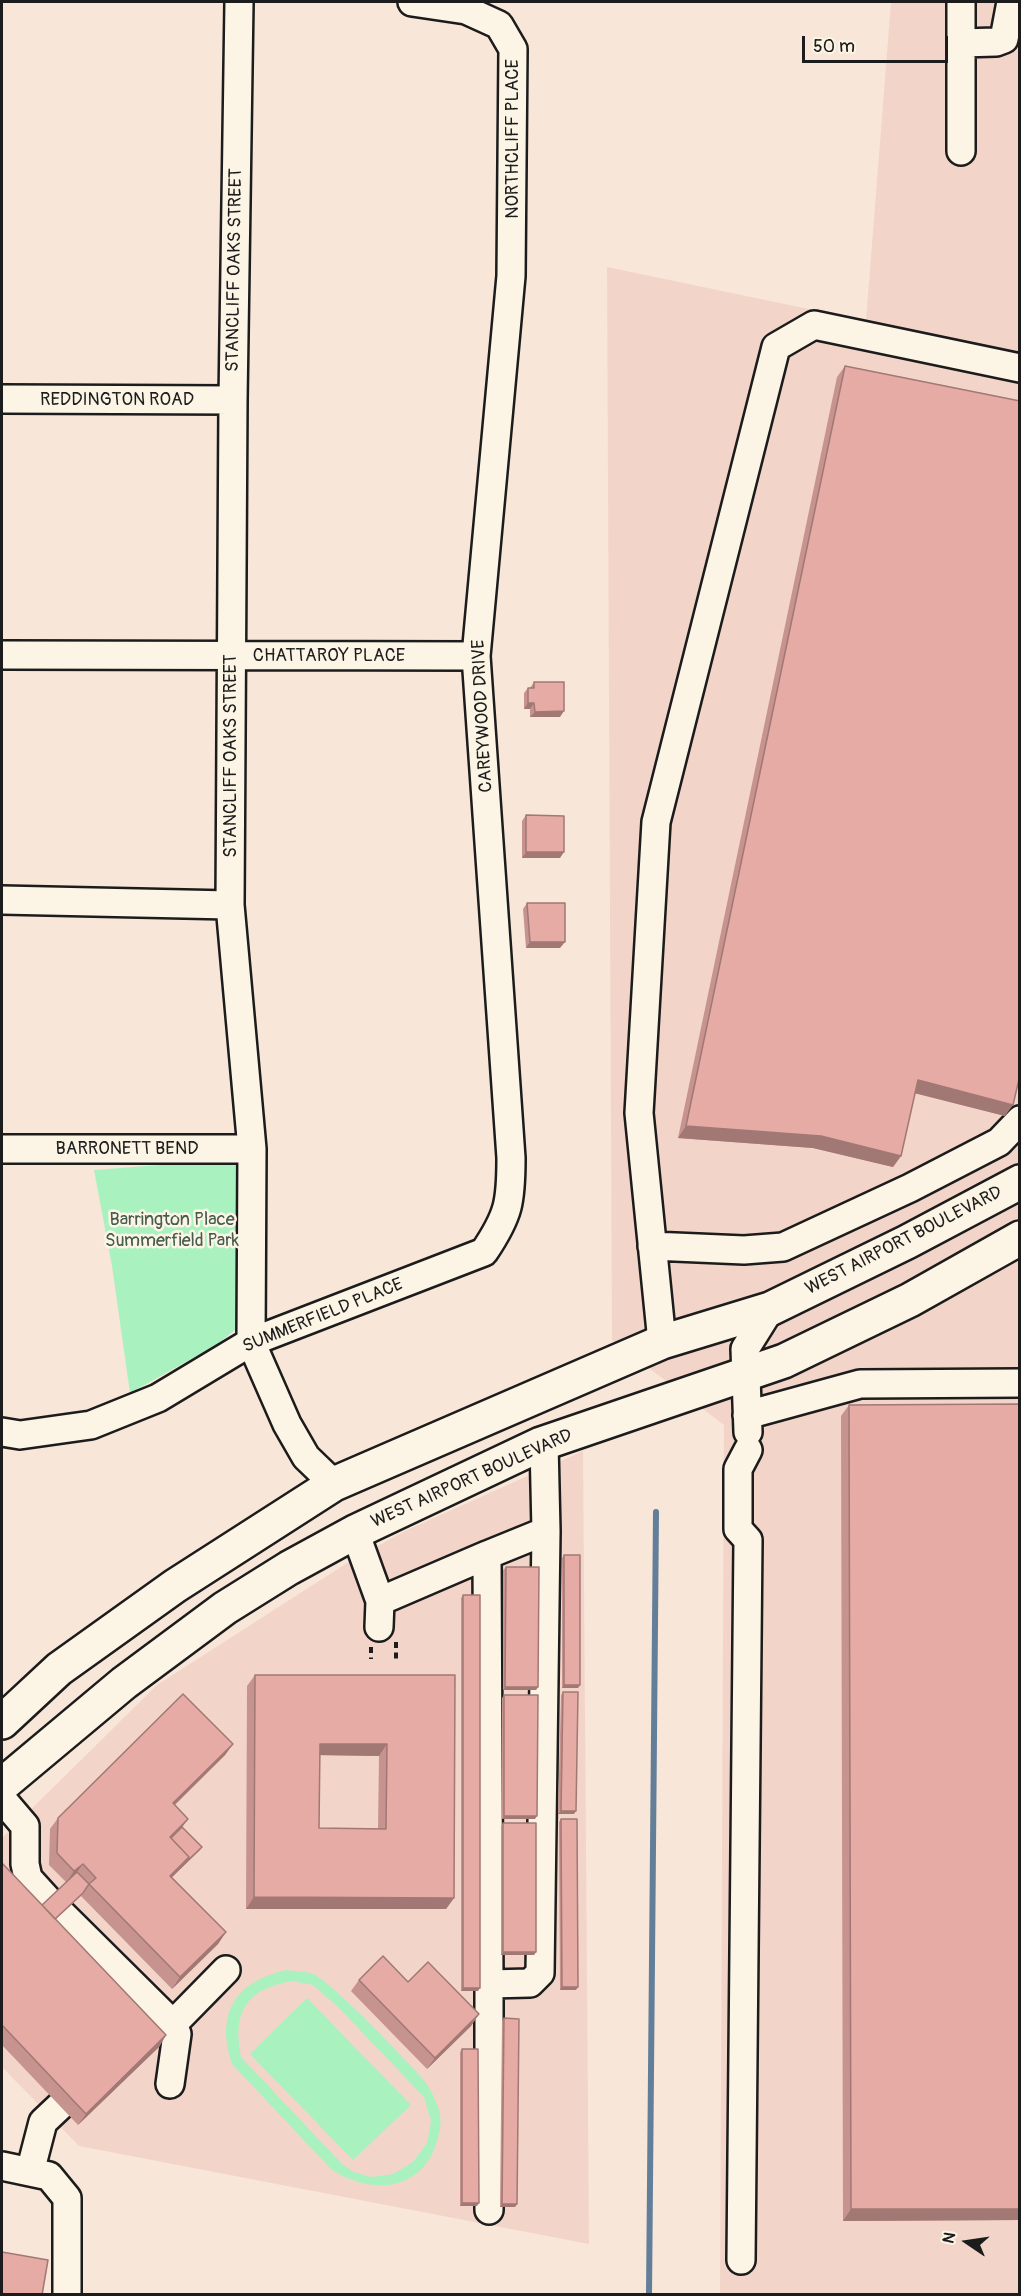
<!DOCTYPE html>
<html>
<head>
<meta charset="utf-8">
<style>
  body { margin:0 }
  #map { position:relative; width:1021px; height:2296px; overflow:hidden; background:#f8e6d8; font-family:Pangolin,sans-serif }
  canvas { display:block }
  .frame { position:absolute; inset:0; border:3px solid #1c1c1c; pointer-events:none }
  .north { position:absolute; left:937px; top:2212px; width:60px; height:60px; -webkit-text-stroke:4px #fcf5e5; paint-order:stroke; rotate:283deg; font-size:16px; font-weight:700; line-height:24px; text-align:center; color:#1c1c1c }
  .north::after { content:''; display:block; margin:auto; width:21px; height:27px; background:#1c1c1c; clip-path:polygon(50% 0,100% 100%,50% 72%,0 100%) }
  .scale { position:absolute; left:802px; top:36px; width:146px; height:27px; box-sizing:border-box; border:3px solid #1c1c1c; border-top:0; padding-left:8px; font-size:18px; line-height:21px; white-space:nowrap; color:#1c1c1c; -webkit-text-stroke:4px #fcf5e5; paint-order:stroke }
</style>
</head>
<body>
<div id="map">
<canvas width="1021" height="2296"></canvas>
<div class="frame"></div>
<div class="north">N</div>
<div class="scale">50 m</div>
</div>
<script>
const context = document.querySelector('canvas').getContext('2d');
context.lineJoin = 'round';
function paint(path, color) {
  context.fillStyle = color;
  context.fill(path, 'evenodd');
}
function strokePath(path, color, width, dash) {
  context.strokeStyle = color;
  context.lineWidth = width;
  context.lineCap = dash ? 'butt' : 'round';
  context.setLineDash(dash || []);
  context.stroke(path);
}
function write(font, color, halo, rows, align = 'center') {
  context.font = font + ' Pangolin,sans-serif';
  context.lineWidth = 5;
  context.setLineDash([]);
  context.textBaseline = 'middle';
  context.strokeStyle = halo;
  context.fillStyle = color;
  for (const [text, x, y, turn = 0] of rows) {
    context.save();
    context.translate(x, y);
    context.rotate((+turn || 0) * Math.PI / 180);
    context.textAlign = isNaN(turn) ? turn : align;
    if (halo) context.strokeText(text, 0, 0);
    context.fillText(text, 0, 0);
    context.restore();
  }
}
const built = new Path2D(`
  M891,2h128v2292h-299l4,-869 -112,-85 -5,-1073 259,54z
  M583,1451l6,793 -510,-98 -77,-79v-229l155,-153 190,-122 58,-32z`);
const green = new Path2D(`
  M186,1163h52l-1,165 -19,16 -88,49 -18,-127 -18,-96z
  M286,1970c8,1 19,1 27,4 18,7 92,85 109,104 7,8 14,22 17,32 3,9 1,23 -2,31 -15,52 -67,54 -106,28l-99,-105c-17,-51 3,-82 54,-94zM292,1981l21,4 25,22 86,90 7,24 -4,22 -14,19 -20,12 -22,3 -17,-5 -12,-8 -101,-107c-9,-45 5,-68 51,-76z
  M307,1998l104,107 -58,55 -103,-106z`);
const stream = new Path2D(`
  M649,2294l7,-782`);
const path = new Path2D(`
  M396,1642v17
  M371,1647v12`);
const minor = new Path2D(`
  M239,2l-6,398 -3,505 22,244 -1,193 36,82 19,33 28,27
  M961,43l35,-1 8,-3 7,-37
  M961,151v-149
  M2,399l231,1
  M2,655l474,1
  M2,900l228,5
  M2,1149h250
  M652,1246l92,4 39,-3 127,-59 89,-46 21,-22
  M662,1342l-23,-229 17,-291 120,-475 38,-22 206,43
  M747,1415l113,-31 160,-1
  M2,1432l18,3 71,-10 67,-27 93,-56 233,-90c25,-37 27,-50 27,-94l-35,-502 35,-380 2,-227 -14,-24 -33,-15 -54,-8
  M748,1432l-3,-83 25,-40
  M355,1532l25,69 107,-46 2,429 41,-1 10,-10 6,-442 -2,-88
  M487,1555l59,-24
  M379,1627l1,-26
  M2,1799l23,27v38l3,14 20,22
  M62,1914l111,110 53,-54
  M170,2084l7,-50 -4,-10
  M2,2166l47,10 18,22v96
  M30,2172l13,-50 17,-16
  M489,2210v-226
  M741,2260l7,-720 -10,-11v-60l10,-19`);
const major = new Path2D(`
  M2,1722l57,-53 116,-83 159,-102 328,-142 108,-33 137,-67 113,-60
  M2,1785l122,-102 101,-75 64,-40 66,-36 186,-88 243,-83 126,-61 110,-62`);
const wall = new Path2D(`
  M845,366l160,750 -90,-23 -14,63 -8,11 -80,-19 -135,-10 159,-761z
  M534,682l26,35h-30v-8h-6v-16l4,-5h2z
  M526,815l34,43h-38v-37z
  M527,903l33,45h-34l-3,-39z
  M1020,1404v816l-177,1 -2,-805 8,-11z
  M564,1555l14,133h-16v-130z
  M506,1567l32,120 -2,3h-33v-120z
  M463,1595l15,396h-17v-393z
  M255,1675h200l-1,223 -8,11h-200l1,-223zM320,1755l59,1 -1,73 -59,-1z
  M563,1692l11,122h-16l3,-119z
  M504,1695l31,124h-33v-121z
  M233,1744l-8,11 -50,50 13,14 -6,8 20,20 -30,30 54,55 -8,12 -46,45 -91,-93 -26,24 111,115 -7,12 -81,78 -76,-80v-182l40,42 24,-23 -17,-17 1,-36 8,-11z
  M561,1819l15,171h-16l-1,-168z
  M503,1823l33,129 -2,3h-33v-129z
  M359,1980l49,2 71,32 -8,12 -44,43 -76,-78z
  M504,2018l13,186 -2,3h-15l2,-186z
  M462,2049l15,157h-17v-154z`);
const shadedWall = new Path2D(`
  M528,703h6l-4,6h-6z
  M564,711l-4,6h-30l5,-5z
  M526,852h38l-4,6h-38z
  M530,942h35l-5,6h-34z
  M918,1080l95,25 -8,11 -95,-24z
  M686,1126l135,10 80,20 -8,11 -80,-19 -135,-10z
  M564,1685h16l-2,3h-16z
  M505,1687h33l-2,3h-33z
  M233,1744l-8,11 -60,59 8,-11z
  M320,1744h67l-8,12 -67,-1z
  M561,1811h15l-2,3h-16z
  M504,1816h33l-2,3h-33z
  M188,1819l-8,11 -16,16 6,-9z
  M202,1847l-2,3 -38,37 8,-11 19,-19z
  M83,1864l-8,11 -9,8 8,-12z
  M254,1897l200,1 -8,11h-200z
  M226,1932l-8,12 -46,45 8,-12z
  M503,1952h33l-2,3h-33z
  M562,1987h16l-2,3h-16z
  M463,1988h17l-2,3h-17z
  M479,2014l-8,12 -44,43 8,-11z
  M166,2035l-7,12 -81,78 8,-11z
  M462,2203h17l-2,3h-17z
  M502,2204h15l-2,3h-15z
  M851,2209h169v11l-177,1z`);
const building = new Path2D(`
  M845,366l175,35v674l-7,30 -95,-25 -17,76 -80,-20 -135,-10z
  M534,682h30v29l-29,1 -1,-9h-6v-15h6z
  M526,815l38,1v36h-38z
  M527,903h38v39h-35z
  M1020,1404v805h-169l-2,-804z
  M564,1555h16v130h-16z
  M506,1567h33l-1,120h-33z
  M463,1595h17v393h-17z
  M255,1675h200l-1,223 -200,-1zM320,1744h67l-1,85 -67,-1z
  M563,1692h15l-2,119h-15z
  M183,1694l50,50 -60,59 15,16 -18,18 19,20 -19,19 56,56 -46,45 -91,-93 7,-6 -13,-14 -9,7 -17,-18 1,-35z
  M504,1695h34l-1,121h-33z
  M561,1819h16l1,168h-16z
  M503,1823h33v129h-33z
  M182,1827l20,20 -19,18 6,-8 -18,-19z
  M2,1863l164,172 -80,79 -84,-89z
  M77,1872l12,12 -6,9 -28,26 -13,-14z
  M383,1956l25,26 20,-20 51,52 -44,44 -76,-78z
  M504,2018l15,1 -2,185h-15z
  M462,2049h16l1,154h-17z
  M2,2252l46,8 -6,35h-40z`);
const streetNames = [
  ["NORTHCLIFF PLACE",513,139,-90],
  ["STANCLIFF OAKS STREET",235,270,-89],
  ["REDDINGTON ROAD",117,400],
  ["CHATTAROY PLACE",329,656],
  ["CAREYWOOD DRIVE",483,716,-93],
  ["STANCLIFF OAKS STREET",231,756,-90],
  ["BARRONETT BEND",127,1149],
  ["WEST AIRPORT BOULEVARD",904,1241,-27],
  ["SUMMERFIELD PLACE",323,1316,-22],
  ["WEST AIRPORT BOULEVARD",472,1479,-24]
];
const parkNames = [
  ["Barrington Place",172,1220],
  ["Summerfield Park",172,1241]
];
paint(built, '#f3d4c9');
paint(green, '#a9f2c0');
strokePath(stream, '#627e98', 6);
strokePath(minor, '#1c1c1c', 32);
strokePath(major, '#1c1c1c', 38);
strokePath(path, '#1c1c1c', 4, [6, 4.5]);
strokePath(minor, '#fcf5e5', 27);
strokePath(major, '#fcf5e5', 33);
paint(wall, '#c6938e');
paint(shadedWall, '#a17874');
paint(building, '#e6aba5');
strokePath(building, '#a17874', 1.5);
write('18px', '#1c1c1c', '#fcf5e5', streetNames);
write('18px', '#465c4d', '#fcf5e5', parkNames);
</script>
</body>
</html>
